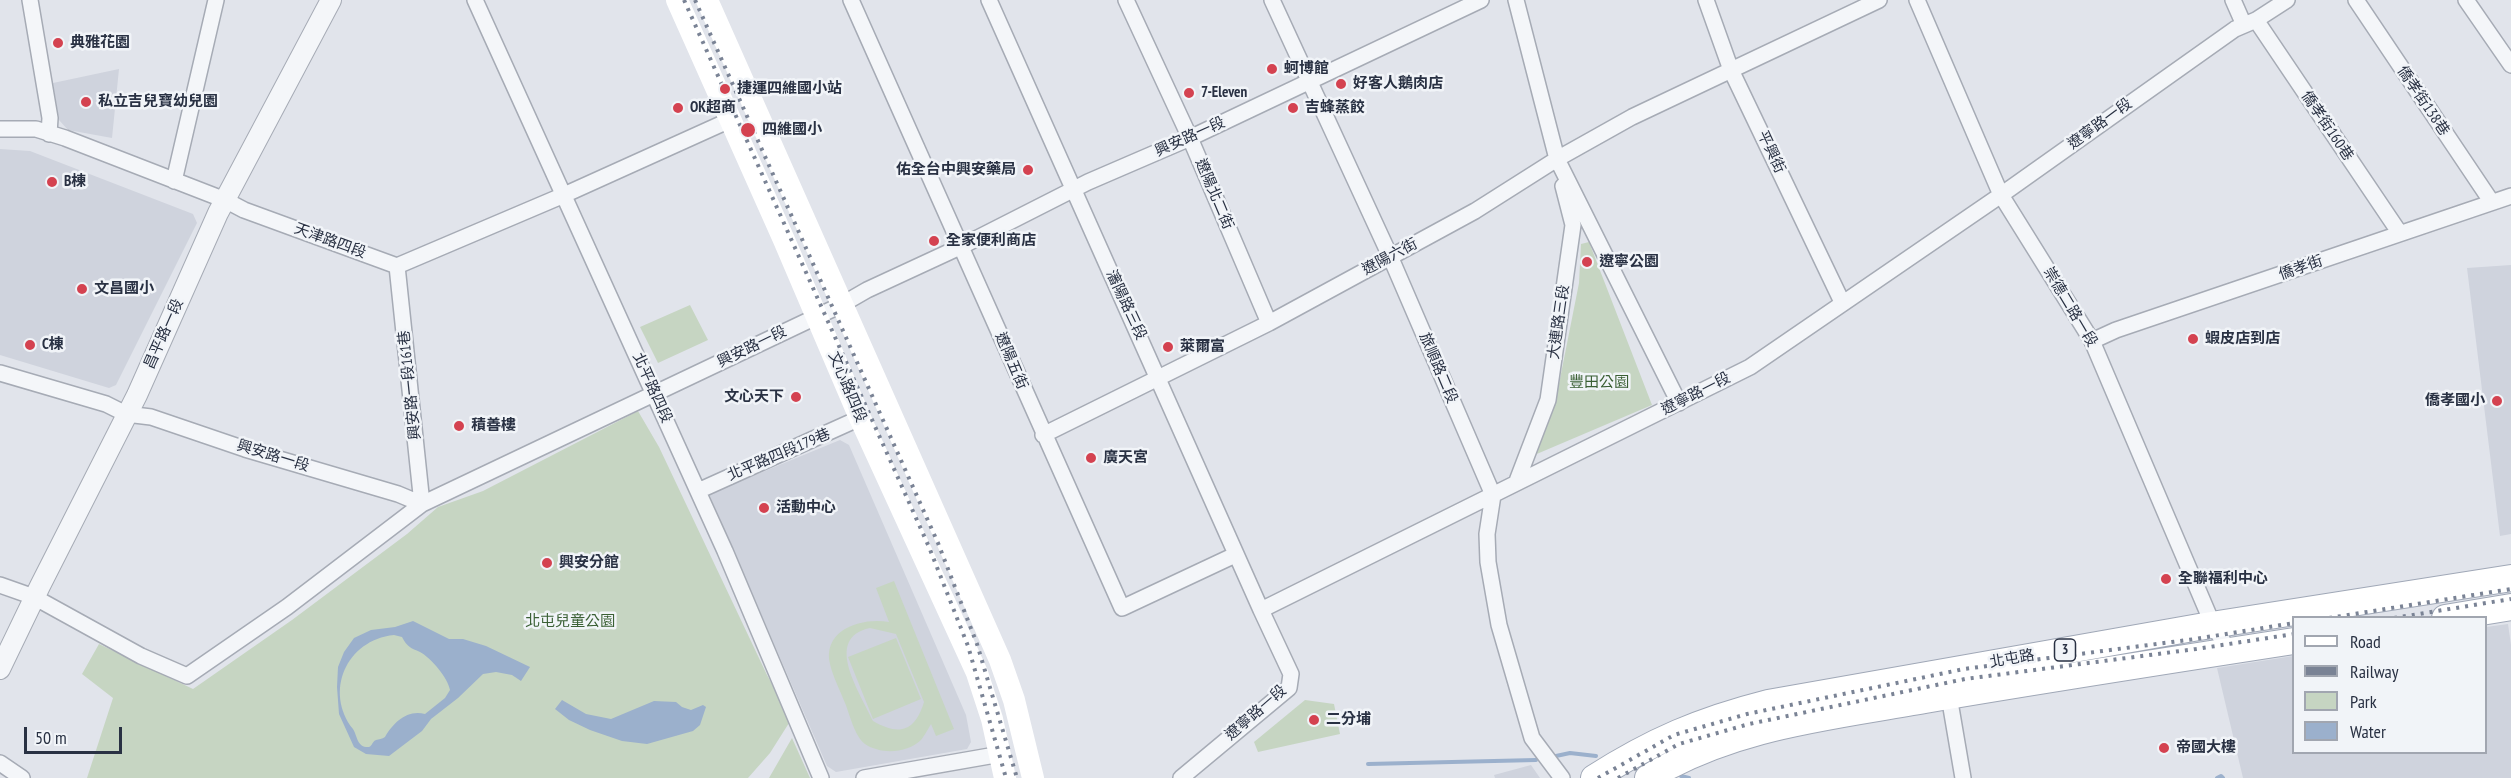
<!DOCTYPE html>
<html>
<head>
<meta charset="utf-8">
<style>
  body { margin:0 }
  #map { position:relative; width:2511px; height:778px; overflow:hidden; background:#e1e4eb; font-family:"PT Sans Narrow",sans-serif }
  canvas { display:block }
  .legend { position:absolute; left:2292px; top:616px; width:195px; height:138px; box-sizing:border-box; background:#f1f4f8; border:2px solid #a1a6b0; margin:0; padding:8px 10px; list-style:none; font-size:18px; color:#293143 }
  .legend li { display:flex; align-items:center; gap:12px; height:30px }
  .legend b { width:30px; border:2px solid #a1a6b0 }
  .scale { position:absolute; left:24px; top:727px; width:98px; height:27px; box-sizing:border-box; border:3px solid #293143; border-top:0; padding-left:8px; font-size:18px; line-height:21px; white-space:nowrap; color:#293143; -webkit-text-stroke:4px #f1f4f8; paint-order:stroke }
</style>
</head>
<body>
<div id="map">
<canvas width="2511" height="778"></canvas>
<ul class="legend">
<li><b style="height:8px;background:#fff"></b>Road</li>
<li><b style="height:8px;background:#7a8395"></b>Railway</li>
<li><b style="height:16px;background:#c6d5c2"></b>Park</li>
<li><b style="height:16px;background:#9bb0cc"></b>Water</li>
</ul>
<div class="scale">50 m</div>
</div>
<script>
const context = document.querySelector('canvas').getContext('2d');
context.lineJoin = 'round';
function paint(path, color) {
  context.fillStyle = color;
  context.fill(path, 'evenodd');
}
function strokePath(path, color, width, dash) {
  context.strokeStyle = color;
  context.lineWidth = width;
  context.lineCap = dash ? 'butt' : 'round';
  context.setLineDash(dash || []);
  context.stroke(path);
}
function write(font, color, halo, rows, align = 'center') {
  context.font = font + ' "PT Sans Narrow","Noto Sans TC",sans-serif';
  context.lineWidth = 5;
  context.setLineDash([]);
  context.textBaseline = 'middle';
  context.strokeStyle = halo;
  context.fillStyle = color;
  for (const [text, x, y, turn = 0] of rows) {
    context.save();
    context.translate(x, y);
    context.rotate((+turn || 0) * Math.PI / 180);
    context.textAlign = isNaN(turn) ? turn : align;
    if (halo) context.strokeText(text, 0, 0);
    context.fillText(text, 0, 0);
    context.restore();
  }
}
const built = new Path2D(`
  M119,69l-7,69 -44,-8 -9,-10 -6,-37z
  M0,149l30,2 163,63 4,9 -81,162 -7,3 -109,-33z
  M2511,265v269l-11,2 -33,-268z
  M840,440l9,5 117,270 5,27 -4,7 -131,23 -9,-6 -118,-272z
  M2508,624l3,21v133h-268l-26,-110 76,-12 1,96h192v-125z
  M1531,765l9,13h-45l-1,-3z`);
const green = new Path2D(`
  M1589,242l63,163 -120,51 23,-52 24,-121 2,-39z
  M690,305l18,35 -50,23 -18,-36z
  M638,411l21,36 108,228 20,36 2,12 -19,30 -22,25h-661l26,-80 -31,-24 17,-30 94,45 99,-69 115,-86 31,-27 45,-16z
  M894,581l60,148 -18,7 -5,-12c-3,5 -6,11 -10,16 -13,13 -40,15 -56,4 -11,-9 -15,-29 -20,-41 -5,-13 -12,-26 -15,-39 -8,-35 33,-47 59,-42l-13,-34zM870,628l26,6 28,68c-9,30 -25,34 -51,19 -12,-27 -51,-83 -3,-93z
  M896,638l25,61 -48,20 -25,-62z
  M1305,700l29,4 6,30 -82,18 -4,-10z
  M792,738l18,40h-41z`);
const water = new Path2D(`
  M413,621l36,18h14l23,7 44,21 -9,14 -9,-6 -16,-3 -13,2 -25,24 -27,21 -9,12 -33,25 -23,-2 -12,-7 -15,-33 -2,-27 1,-20 6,-15 10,-14 17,-8 24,-3zM394,635l8,2c5,10 9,11 18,15 11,6 28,26 30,38l-5,8 -20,16c-18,-5 -32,9 -40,23 -3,2 -6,2 -9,3 -5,2 -3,8 -10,7 -9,-1 -9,-12 -13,-18 -29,-37 -7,-89 41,-94z
  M562,700l24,14 25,5 43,-18 22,1 6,5 9,3 12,-5 3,2 -6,18 -7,6 -46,13 -25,-3 -32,-11 -21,-10 -14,-11z`);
const stream = new Path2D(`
  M1556,756l14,-3 26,3
  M1368,764l168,-4
  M1681,776l8,2
  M2217,778l4,-2 2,2`);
const minor = new Path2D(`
  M30,0l20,118 -1,16
  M475,0l250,551 96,227
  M851,0l271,608 113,-53
  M989,0l272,610
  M1126,0l64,138 79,185
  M1272,0l118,256 103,239 -6,39 1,28 11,63 33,113 30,40
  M1516,0l41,159 122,244
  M1706,0l25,70 111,232
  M1917,0l84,195 91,146 121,284 16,26
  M2233,0l11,25
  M2356,0l135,201
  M2466,0l45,65
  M2256,20l143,212
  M0,129h36l29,9 160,62 19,10 153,56 167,-71 166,-75
  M174,181l42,-181
  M2092,341l24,-11 395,-134
  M0,373l106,31 20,10 25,3 94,32 153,45 24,10 419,-199 26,-15 95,-44 126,-64 102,-44 291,-138
  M1043,435l226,-112 206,-112 82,-52 75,-42 247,-117
  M1517,481l31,-81 25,-175 -10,-39
  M698,491l162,-73
  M0,585l34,12 107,59 46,20 100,-69 135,-103 -25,-238
  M1949,696l14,82
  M0,763l22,15
  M864,778l137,-24
  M1181,778l108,-90 2,-14 -30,-64 489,-243 251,-172 234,-166 21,-9 31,-20`);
const tertiary = new Path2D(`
  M0,669l40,-83 97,-191 81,-182 113,-213`);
const secondary = new Path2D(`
  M677,0l107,240 76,178 117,255 15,46 13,59
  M707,0l293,660 14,40 19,78`);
const primary = new Path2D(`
  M2445,618l66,-11
  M1594,778c58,-37 107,-58 174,-75l431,-76 312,-49
  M1648,778c84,-52 182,-61 277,-78 123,-21 246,-40 369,-59`);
const rail = new Path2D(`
  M684,0l245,547 39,99 38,132
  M695,0l243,543 39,101 40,134
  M2329,618l182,-29
  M2394,618l117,-19
  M1598,778l76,-43 73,-21 217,-45 231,-30 99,-16
  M1618,778l61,-34 70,-20 216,-45 231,-30 98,-15`);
const markers = [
  [58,43,6,"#d44250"],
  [1272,69,6,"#d44250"],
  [1341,84,6,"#d44250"],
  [725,89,6,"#d44250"],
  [1189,93,6,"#d44250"],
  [86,102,6,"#d44250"],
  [678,108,6,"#d44250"],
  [1293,108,6,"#d44250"],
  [748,130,8,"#d44250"],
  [1028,170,6,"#d44250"],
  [52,182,6,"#d44250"],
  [934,241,6,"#d44250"],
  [1587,262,6,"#d44250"],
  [82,289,6,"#d44250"],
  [2193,339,6,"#d44250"],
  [30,345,6,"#d44250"],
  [1168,347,6,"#d44250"],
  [796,397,6,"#d44250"],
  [2497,401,6,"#d44250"],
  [459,426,6,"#d44250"],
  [1091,458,6,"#d44250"],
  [764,508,6,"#d44250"],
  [547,563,6,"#d44250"],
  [2166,579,6,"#d44250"],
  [1314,720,6,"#d44250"],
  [2164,748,6,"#d44250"]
];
const shields = [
  [2065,650,21]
];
const shieldNames = [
  ["3",2065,650]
];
const poiNames = [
  ["典雅花園",70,43],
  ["蚵博館",1284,69],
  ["好客人鵝肉店",1353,84],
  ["捷運四維國小站",737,89],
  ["7-Eleven",1201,93],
  ["私立吉兒寶幼兒園",98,102],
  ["OK超商",690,108],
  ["吉蜂蒸餃",1305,108],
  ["四維國小",762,130],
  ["佑全台中興安藥局",1016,170,"right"],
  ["B棟",64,182],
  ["全家便利商店",946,241],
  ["遼寧公園",1599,262],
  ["文昌國小",94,289],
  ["蝦皮店到店",2205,339],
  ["C棟",42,345],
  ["萊爾富",1180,347],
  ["文心天下",784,397,"right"],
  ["僑孝國小",2485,401,"right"],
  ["積善樓",471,426],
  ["廣天宮",1103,458],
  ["活動中心",776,508],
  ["興安分館",559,563],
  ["全聯福利中心",2178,579],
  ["二分埔",1326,720],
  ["帝國大樓",2176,748]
];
const streetNames = [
  ["僑孝街138巷",2423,101,56],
  ["遼寧路一段",2100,124,-36],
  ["僑孝街160巷",2327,126,56],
  ["興安路一段",1190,137,-24],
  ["平興街",1771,152,65],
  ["遼陽北二街",1214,194,67],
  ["天津路四段",330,241,20],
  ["遼陽六街",1390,257,-28],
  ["僑孝街",2301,268,-19],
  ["瀋陽路三段",1126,305,65],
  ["崇德二路一段",2070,307,59],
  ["大連路三段",1559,322,-82],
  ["昌平路一段",164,334,-66],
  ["興安路一段",752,347,-26],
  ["遼陽五街",1011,361,67],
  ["旅順路二段",1438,368,67],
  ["興安路一段161巷",410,385,-96],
  ["文心路四段",847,387,67],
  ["北平路四段",652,388,66],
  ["遼寧路一段",1696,394,-27],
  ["北平路四段179巷",779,455,-23],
  ["興安路一段",273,456,17],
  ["北屯路",2012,659,-10],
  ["遼寧路一段",1256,713,-41]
];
const parkNames = [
  ["豐田公園",1599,383],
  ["北屯兒童公園",570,622]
];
paint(built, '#cfd3dd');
paint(green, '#c6d5c2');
paint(water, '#9bb0cc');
strokePath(stream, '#9bb0cc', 4);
strokePath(minor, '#a6abb5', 18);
strokePath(tertiary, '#a6abb5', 22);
strokePath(primary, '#a0a8b7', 28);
strokePath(minor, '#f4f6f9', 15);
strokePath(tertiary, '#f4f6f9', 20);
strokePath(secondary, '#fff', 22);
strokePath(primary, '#fff', 26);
strokePath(rail, '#7a8395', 4, [3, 6]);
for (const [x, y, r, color] of markers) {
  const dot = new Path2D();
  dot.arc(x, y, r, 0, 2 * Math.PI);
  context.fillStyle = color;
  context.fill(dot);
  strokePath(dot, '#f1f4f8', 2);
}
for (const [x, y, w] of shields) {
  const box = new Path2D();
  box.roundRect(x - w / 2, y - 11, w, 22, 4.5);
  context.fillStyle = '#f1f4f8';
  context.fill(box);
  strokePath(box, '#293143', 1.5);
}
write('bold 14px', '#293143', null, shieldNames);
write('bold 15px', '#293143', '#f1f4f8', poiNames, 'left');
write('15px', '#293143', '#f1f4f8', streetNames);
write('15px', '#3b6035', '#f1f4f8', parkNames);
</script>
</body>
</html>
